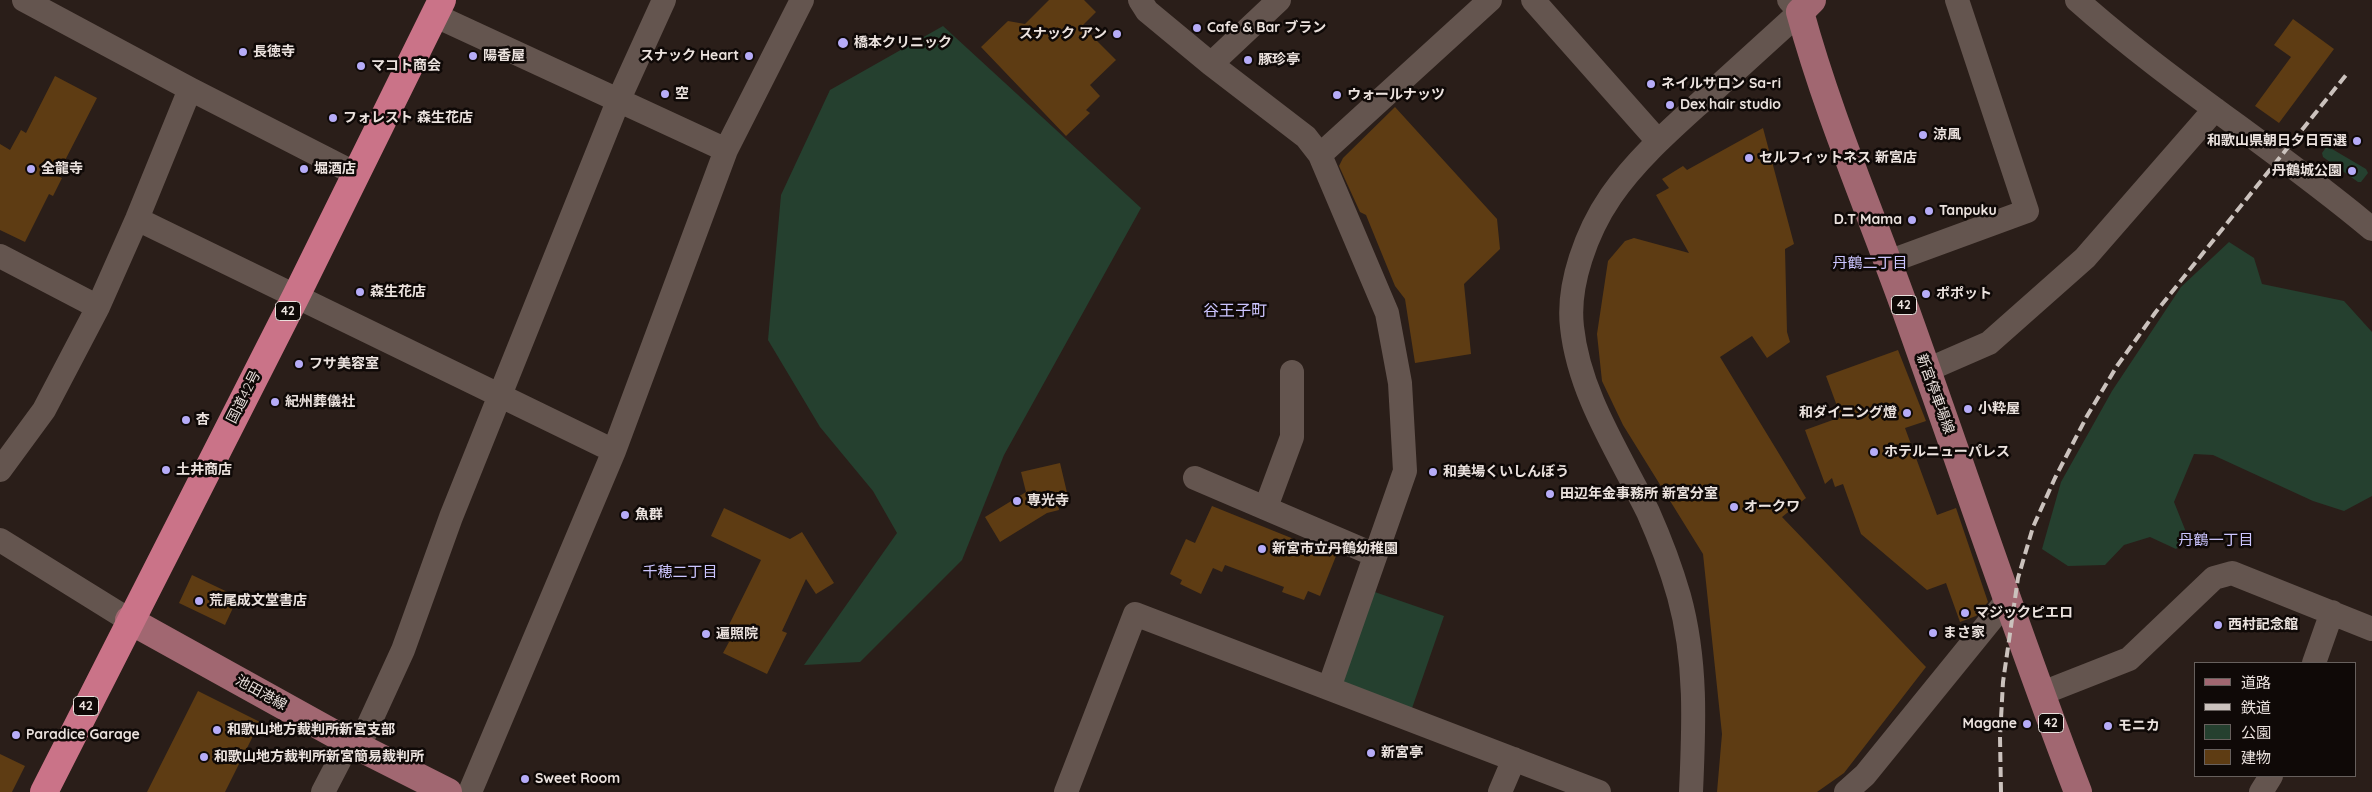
<!DOCTYPE html>
<html>
<head>
<meta charset="utf-8">
<style>
  body { margin:0 }
  #map { position:relative; width:2372px; height:792px; overflow:hidden; background:#2a1e19; font-family:Quicksand,"Noto Sans JP",sans-serif }
  canvas { display:block }
  .legend { position:absolute; left:2194px; top:662px; width:162px; height:115px; box-sizing:border-box; background:#0f0907; border:1px solid #67605d; margin:0; padding:6px 9px; list-style:none; font-size:15px; color:#ebe2de }
  .legend li { display:flex; align-items:center; gap:10px; height:25px }
  .legend b { width:25px; border:1px solid #67605d }
</style>
</head>
<body>
<div id="map">
<canvas width="2372" height="792"></canvas>
<ul class="legend">
<li><b style="height:6px;background:#a16771"></b>道路</li>
<li><b style="height:6px;background:#cbc2bd"></b>鉄道</li>
<li><b style="height:14px;background:#25402f"></b>公園</li>
<li><b style="height:14px;background:#5e3c13"></b>建物</li>
</ul>
</div>
<script>
const context = document.querySelector('canvas').getContext('2d');
context.lineJoin = 'round';
function paint(path, color) {
  context.fillStyle = color;
  context.fill(path, 'evenodd');
}
function strokePath(path, color, width, dash) {
  context.strokeStyle = color;
  context.lineWidth = width;
  context.lineCap = dash ? 'butt' : 'round';
  context.setLineDash(dash || []);
  context.stroke(path);
}
function write(font, color, halo, rows, align = 'center') {
  context.font = font + ' Quicksand,"Noto Sans JP",sans-serif';
  context.lineWidth = 5;
  context.setLineDash([]);
  context.textBaseline = 'middle';
  context.strokeStyle = halo;
  context.fillStyle = color;
  for (const [text, x, y, turn = 0] of rows) {
    context.save();
    context.translate(x, y);
    context.rotate((+turn || 0) * Math.PI / 180);
    context.textAlign = isNaN(turn) ? turn : align;
    if (halo) context.strokeText(text, 0, 0);
    context.fillText(text, 0, 0);
    context.restore();
  }
}
const green = new Path2D(`
  M943,26l198,182 -137,247 -42,105 -102,102 -56,3 93,-132 -24,-42 -53,-64 -52,-87 13,-145 49,-105z
  M2327,146l39,23 2,4 -7,9h-3l-35,-25 -1,-4z
  M2229,242l25,16 8,26 82,17 28,31v164l-28,15 -31,-10 -100,-46 -19,-1 -20,48 14,35 -12,12 -26,-12 -26,8 -19,20 -37,1 -26,-17 19,-67 51,-91 69,-104z
  M1369,590l75,26 -34,98 -76,-28z`);
const building = new Path2D(`
  M1049,0h35l12,12 -14,14 34,34 -26,25 10,11 -14,14 4,3 -24,23 -85,-89 27,-26 17,3z
  M2293,19l41,30 -55,74 -24,-17 36,-49 -17,-12z
  M55,76l42,22 -40,78 5,2 -9,18 -4,-2 -24,48 -25,-12v-86l10,6 11,-20 5,3z
  M1395,107l102,112 3,30 -36,35 7,70 -56,9 -10,-64 -10,-13 -29,-71 -6,-3 -21,-46 4,-8z
  M1763,128l31,116 -9,5 2,83 3,10 -23,16 -15,-22 -32,21 86,141 -24,19 144,150 -82,106 -27,19h-100l5,-58 -19,-180 -80,-129 -21,-44 -5,-47 11,-73 17,-20 9,-3 55,15 -33,-58 13,-7 -7,-9 21,-13 4,4z
  M1898,350l28,71 -21,7 32,87 19,-7 32,94 -12,14 -16,6 -14,-39 -19,7 -66,-56 -18,-50 -8,3 -3,-9 -7,6 -20,-54 36,-13 -15,-41z
  M1060,463l9,38 -11,2 1,7 -12,3 -47,29 -15,-25 41,-25 -5,-20z
  M1212,506l124,50 -16,40 -12,-5 -4,9 -22,-8 2,-5 -59,-22 -3,7 -9,-4 -12,26 -21,-10 2,-4 -12,-6 16,-35 9,4z
  M724,508l66,31 12,-7 32,51 -18,11 -10,-15 -24,52 5,2 -20,41 -44,-21 6,-11 -7,-3 39,-79 -50,-24z
  M192,575l46,22 -13,28 -46,-22z
  M198,691l62,31 -35,70h-78z
  M0,754l25,12 -13,26h-12z`);
const minor = new Path2D(`
  M24,0l166,89 166,85
  M1140,0l7,11 64,53 95,73 14,18 67,158 13,70 5,88 -76,217
  M1533,0l125,141
  M2077,0c93,83 200,149 295,229
  M434,15l292,135
  M1211,64l68,-64
  M1320,155l170,-155
  M137,219l477,232
  M0,256l98,51
  M1888,262l139,-51 -70,-211
  M1927,370l62,-27 96,-85 130,-149
  M0,470l44,-60 54,-103 39,-88 53,-130
  M1195,478l180,77
  M1266,507l26,-70v-65
  M0,540l129,80
  M2314,663l18,-51
  M2040,694l89,-35 85,-81 18,-5 140,56
  M359,746l44,-96 48,-133 168,-418 45,-99
  M323,792l26,-50
  M470,792l144,-341 112,-301 76,-150
  M1066,792l69,-178 464,178
  M1500,792l14,-33
  M1691,792c3,-66 6,-131 -12,-196 -8,-28 -19,-57 -31,-84 -29,-59 -69,-118 -76,-185 -5,-43 15,-96 39,-131 25,-36 58,-65 90,-94 33,-30 66,-60 99,-90l-11,-12
  M1846,792l19,-17 143,-176
  M2261,792l10,-16`);
const major = new Path2D(`
  M1812,0l-12,12c28,103 71,201 107,302 57,159 110,320 171,478
  M129,620l220,122 99,50`);
const highway = new Path2D(`
  M44,792l252,-496 146,-296`);
const rail = new Path2D(`
  M2001,792l-1,-55 3,-55 15,-104 15,-51 22,-49 32,-62 30,-50 38,-53 191,-238`);
const markers = [
  [1197,28,5,"#b6acf8"],
  [1117,34,5,"#b6acf8"],
  [843,43,6,"#b6acf8"],
  [243,52,5,"#b6acf8"],
  [473,56,5,"#b6acf8"],
  [749,56,5,"#b6acf8"],
  [1248,60,5,"#b6acf8"],
  [361,66,5,"#b6acf8"],
  [1651,84,5,"#b6acf8"],
  [665,94,5,"#b6acf8"],
  [1337,95,5,"#b6acf8"],
  [1670,105,5,"#b6acf8"],
  [333,118,5,"#b6acf8"],
  [1923,135,5,"#b6acf8"],
  [2357,141,5,"#b6acf8"],
  [1749,158,5,"#b6acf8"],
  [31,169,5,"#b6acf8"],
  [304,169,5,"#b6acf8"],
  [2352,171,5,"#b6acf8"],
  [1929,211,5,"#b6acf8"],
  [1912,220,5,"#b6acf8"],
  [360,292,5,"#b6acf8"],
  [1926,294,5,"#b6acf8"],
  [299,364,5,"#b6acf8"],
  [275,402,5,"#b6acf8"],
  [1968,409,5,"#b6acf8"],
  [1907,413,5,"#b6acf8"],
  [186,420,5,"#b6acf8"],
  [1874,452,5,"#b6acf8"],
  [166,470,5,"#b6acf8"],
  [1433,472,5,"#b6acf8"],
  [1550,494,5,"#b6acf8"],
  [1017,501,5,"#b6acf8"],
  [1734,507,5,"#b6acf8"],
  [625,515,5,"#b6acf8"],
  [1262,549,5,"#b6acf8"],
  [199,601,5,"#b6acf8"],
  [1965,613,5,"#b6acf8"],
  [2218,625,5,"#b6acf8"],
  [1933,633,5,"#b6acf8"],
  [706,634,5,"#b6acf8"],
  [2027,724,5,"#b6acf8"],
  [2108,726,5,"#b6acf8"],
  [217,730,5,"#b6acf8"],
  [16,735,5,"#b6acf8"],
  [1371,753,5,"#b6acf8"],
  [204,757,5,"#b6acf8"],
  [525,779,5,"#b6acf8"]
];
const shields = [
  [1904,305,25],
  [288,311,25],
  [86,706,25],
  [2051,723,25]
];
const shieldNames = [
  ["42",1904,305],
  ["42",288,311],
  ["42",86,706],
  ["42",2051,723]
];
const poiNames = [
  ["Cafe & Bar ブラン",1207,28],
  ["スナック アン",1107,34,"right"],
  ["橋本クリニック",854,43],
  ["長徳寺",253,52],
  ["陽香屋",483,56],
  ["スナック Heart",739,56,"right"],
  ["豚珍亭",1258,60],
  ["マコト商会",371,66],
  ["ネイルサロン Sa-ri",1661,84],
  ["空",675,94],
  ["ウォールナッツ",1347,95],
  ["Dex hair studio",1680,105],
  ["フォレスト 森生花店",343,118],
  ["涼風",1933,135],
  ["和歌山県朝日夕日百選",2347,141,"right"],
  ["セルフィットネス 新宮店",1759,158],
  ["全龍寺",41,169],
  ["堀酒店",314,169],
  ["丹鶴城公園",2342,171,"right"],
  ["Tanpuku",1939,211],
  ["D.T Mama",1902,220,"right"],
  ["森生花店",370,292],
  ["ポポット",1936,294],
  ["フサ美容室",309,364],
  ["紀州葬儀社",285,402],
  ["小粋屋",1978,409],
  ["和ダイニング燈",1897,413,"right"],
  ["杏",196,420],
  ["ホテルニューパレス",1884,452],
  ["土井商店",176,470],
  ["和美場くいしんぼう",1443,472],
  ["田辺年金事務所 新宮分室",1560,494],
  ["専光寺",1027,501],
  ["オークワ",1744,507],
  ["魚群",635,515],
  ["新宮市立丹鶴幼稚園",1272,549],
  ["荒尾成文堂書店",209,601],
  ["マジックピエロ",1975,613],
  ["西村記念館",2228,625],
  ["まさ家",1943,633],
  ["遍照院",716,634],
  ["Magane",2017,724,"right"],
  ["モニカ",2118,726],
  ["和歌山地方裁判所新宮支部",227,730],
  ["Paradice Garage",26,735],
  ["新宮亭",1381,753],
  ["和歌山地方裁判所新宮簡易裁判所",214,757],
  ["Sweet Room",535,779]
];
const streetNames = [
  ["新宮停車場線",1935,394,70],
  ["国道42号",244,397,-63],
  ["池田港線",261,693,29]
];
const neighbourhoodNames = [
  ["丹鶴二丁目",1870,263],
  ["丹鶴一丁目",2216,540],
  ["千穂二丁目",680,572]
];
const quarterNames = [
  ["谷王子町",1235,311]
];
paint(green, '#25402f');
paint(building, '#5e3c13');
strokePath(minor, '#64554f', 24);
strokePath(major, '#a16771', 28);
strokePath(highway, '#ca7388', 28);
strokePath(rail, '#cbc2bd', 4, [10, 5]);
for (const [x, y, r, color] of markers) {
  const dot = new Path2D();
  dot.arc(x, y, r, 0, 2 * Math.PI);
  context.fillStyle = color;
  context.fill(dot);
  strokePath(dot, '#0f0907', 2);
}
for (const [x, y, w] of shields) {
  const box = new Path2D();
  box.roundRect(x - w / 2, y - 9.5, w, 19, 4);
  context.fillStyle = '#0f0907';
  context.fill(box);
  strokePath(box, '#ebe2de', 1);
}
write('bold 12px', '#ebe2de', null, shieldNames);
write('bold 14px', '#ebe2de', '#0f0907', poiNames, 'left');
write('14px', '#ebe2de', '#0f0907', streetNames);
write('15px', '#ccc5ff', '#0f0907', neighbourhoodNames);
write('16px', '#ccc5ff', '#0f0907', quarterNames);
</script>
</body>
</html>
